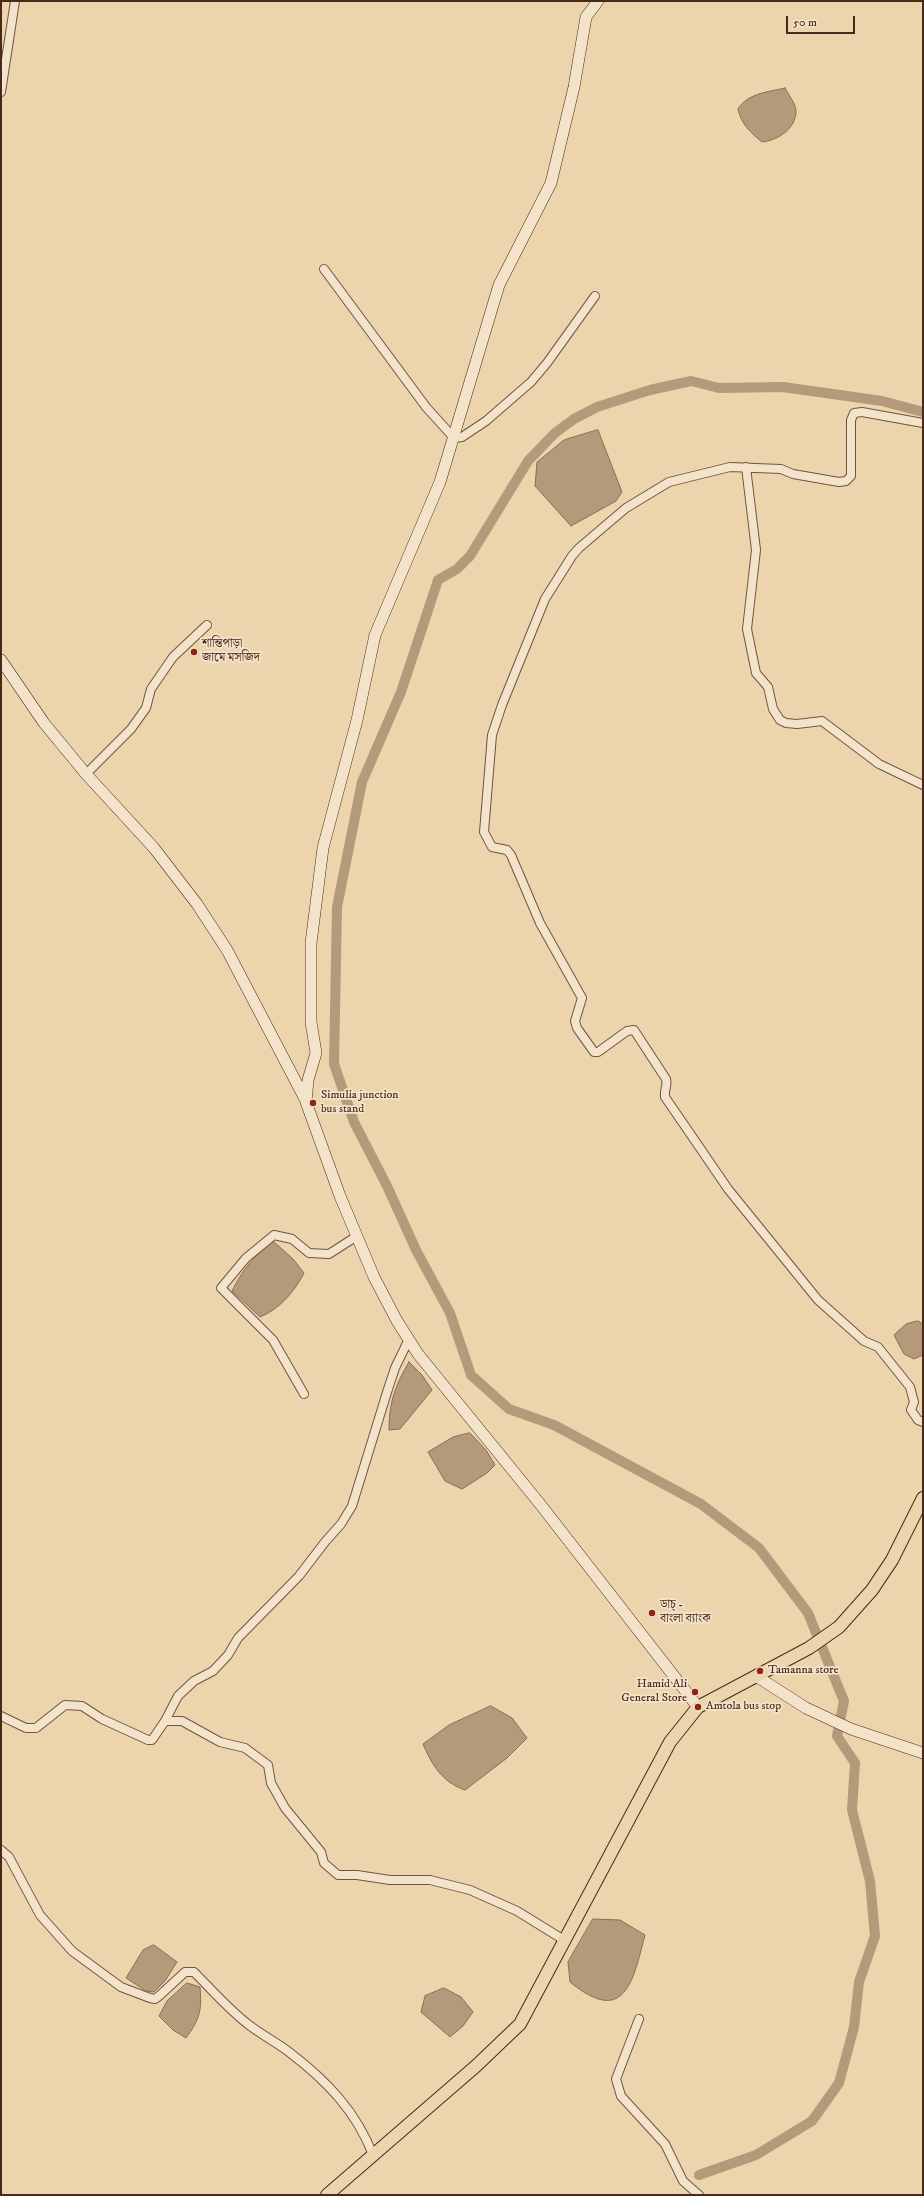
<!DOCTYPE html>
<html>
<head>
<meta charset="utf-8">
<style>
  body { margin:0 }
  #map { position:relative; width:924px; height:2196px; overflow:hidden; background:#ecd4ad; font-family:"IM FELL DW Pica",serif }
  canvas { display:block }
  .frame { position:absolute; inset:0; border:2px solid #48291a; pointer-events:none }
  .scale { position:absolute; left:786px; top:16px; width:69px; height:18px; box-sizing:border-box; border:2px solid #48291a; border-top:0; padding-left:5px; font-size:12px; line-height:14px; white-space:nowrap; color:#48291a; -webkit-text-stroke:3px #f3e3ca; paint-order:stroke }
</style>
</head>
<body>
<div id="map">
<canvas width="924" height="2196"></canvas>
<div class="frame"></div>
<div class="scale">50 m</div>
</div>
<script>
const context = document.querySelector('canvas').getContext('2d');
context.lineJoin = 'round';
function paint(path, color) {
  context.fillStyle = color;
  context.fill(path, 'evenodd');
}
function strokePath(path, color, width, dash) {
  context.strokeStyle = color;
  context.lineWidth = width;
  context.lineCap = dash ? 'butt' : 'round';
  context.setLineDash(dash || []);
  context.stroke(path);
}
function write(font, color, halo, rows, align = 'center') {
  context.font = font + ' "IM FELL DW Pica","Noto Serif Bengali",serif';
  context.lineWidth = 3.5;
  context.setLineDash([]);
  context.textBaseline = 'middle';
  context.strokeStyle = halo;
  context.fillStyle = color;
  for (const [text, x, y, turn = 0] of rows) {
    context.save();
    context.translate(x, y);
    context.rotate((+turn || 0) * Math.PI / 180);
    context.textAlign = isNaN(turn) ? turn : align;
    if (halo) context.strokeText(text, 0, 0);
    context.fillText(text, 0, 0);
    context.restore();
  }
}
const water = new Path2D(`
  M785,88c3,6 11,16 11,23 0,18 -18,29 -34,31 -11,-9 -21,-18 -24,-33 10,-16 30,-17 47,-21z
  M598,430l24,62 -6,9 -45,25 -36,-40 2,-24 27,-22z
  M273,1241l20,18 11,14c-9,18 -24,36 -44,44l-28,-26c10,-21 23,-36 41,-50z
  M918,1321l5,3v31l-9,4 -10,-5 -10,-19 12,-11z
  M409,1362l13,13 10,15 -32,39 -11,1c0,-28 6,-44 20,-68z
  M470,1433l16,17 9,15 -8,8 -25,16 -17,-8 -17,-29 25,-15z
  M491,1706l21,12 15,20 -20,20 -42,32c-23,-8 -33,-25 -42,-46l26,-19z
  M593,1919l27,1 25,15c-12,46 -20,92 -75,47l-2,-20z
  M154,1945l23,17 -12,19 -11,11 -8,-1 -20,-13 17,-28z
  M187,1983l13,4c2,23 0,32 -14,51l-13,-8 -14,-14 8,-15z
  M444,1988l17,9 12,15 -10,14 -13,11 -29,-25 4,-16z`);
const canal = new Path2D(`
  M699,2175l57,-20 56,-34 27,-38 15,-56 5,-45 16,-46 -5,-55 -18,-71 3,-47 -18,-27 7,-35 -36,-88 -49,-65 -58,-44 -147,-79 -45,-16 -38,-34 -21,-62 -34,-63 -29,-64 -33,-64 -20,-58 3,-157 25,-125 39,-90 37,-112 19,-11 13,-13 58,-95 27,-28 19,-14 23,-12 53,-17 41,-9 28,7 64,-1 99,14 41,11`);
const street = new Path2D(`
  M1,92l14,-91
  M324,269l102,138 28,31 8,-1 24,-16 45,-39 16,-19 48,-67
  M923,423l-61,-11 -8,1 -3,7v56l-5,5 -7,1 -46,-8 -12,-5 -51,-2 -61,15 -43,26 -47,40 -7,8 -27,43 -43,106 -10,30 -8,97 8,15 15,3 4,5 29,68 42,75 -7,23 2,7 17,24h4l29,-21 7,-1 32,49c2,6 -2,10 -1,18l63,92 90,111 46,41 14,6 32,40 4,15 -3,8 7,10 5,2
  M746,467l10,83 -9,79 9,44 12,14 5,22 7,11 6,3 11,1 25,-3 57,43 44,21
  M86,774l45,-45 15,-21 5,-19 22,-32 34,-32
  M304,1394l-31,-54 -52,-52 25,-30 28,-23 18,4 17,14 20,1 28,-18
  M1,1716l25,12h10l29,-23 17,1 20,13 46,21h4l13,-19h17l38,21 25,6 23,17 3,18 14,25 36,44 3,11 14,12h19l33,5h40l40,10 47,21 47,29
  M165,1721l13,-25 16,-15 19,-10 15,-16 10,-17 61,-62 26,-34 16,-18 11,-18 36,-117 7,-21 14,-29
  M1,1850l8,7 31,58 32,36 49,36 29,11 5,1 4,-3 26,-24h9c17,17 35,38 55,53 13,10 27,17 40,27 38,29 67,59 84,103
  M639,2019l-23,60 5,17 44,48 18,37 16,14`);
const secondary = new Path2D(`
  M598,1l-12,16 -12,70 -23,96 -52,102 -59,197 -65,153 -18,85 -34,128 -12,95v79l5,31 -8,27 -2,22 34,94 34,81 23,44 21,33 122,150 158,203
  M1,660l43,63 42,51 68,74 43,56 30,46 79,151
  M756,1676l50,32 45,21 72,24`);
const primary = new Path2D(`
  M327,2195l149,-129 44,-42 150,-282 28,-35 111,-59 30,-21 33,-37 20,-30 31,-62`);
const markers = [
  [194,652,4,"#8f2418"],
  [313,1103,4,"#8f2418"],
  [652,1613,4,"#8f2418"],
  [760,1671,4,"#8f2418"],
  [695,1692,4,"#8f2418"],
  [698,1707,4,"#8f2418"]
];
const poiNames = [
  ["শান্তিপাড়া",202,645],
  ["জামে মসজিদ",202,659],
  ["Simulia junction",321,1096],
  ["bus stand",321,1110],
  ["ডাচ্ -",660,1606],
  ["বাংলা ব্যাংক",660,1620],
  ["Tamanna store",768,1671],
  ["Hamid Ali",687,1685,"right"],
  ["General Store",687,1699,"right"],
  ["Amtola bus stop",706,1707]
];
paint(water, '#b49a7b');
strokePath(water, '#896d54', 1);
strokePath(canal, '#b49a7b', 10);
strokePath(street, '#71543f', 10);
strokePath(secondary, '#48291a', 12);
strokePath(primary, '#48291a', 14);
strokePath(street, '#f3e3ca', 8);
strokePath(secondary, '#f3e3ca', 11);
strokePath(primary, '#ecd4ad', 12);
for (const [x, y, r, color] of markers) {
  const dot = new Path2D();
  dot.arc(x, y, r, 0, 2 * Math.PI);
  context.fillStyle = color;
  context.fill(dot);
  strokePath(dot, '#f3e3ca', 1.5);
}
write('12px', '#48291a', '#f3e3ca', poiNames, 'left');
</script>
</body>
</html>
